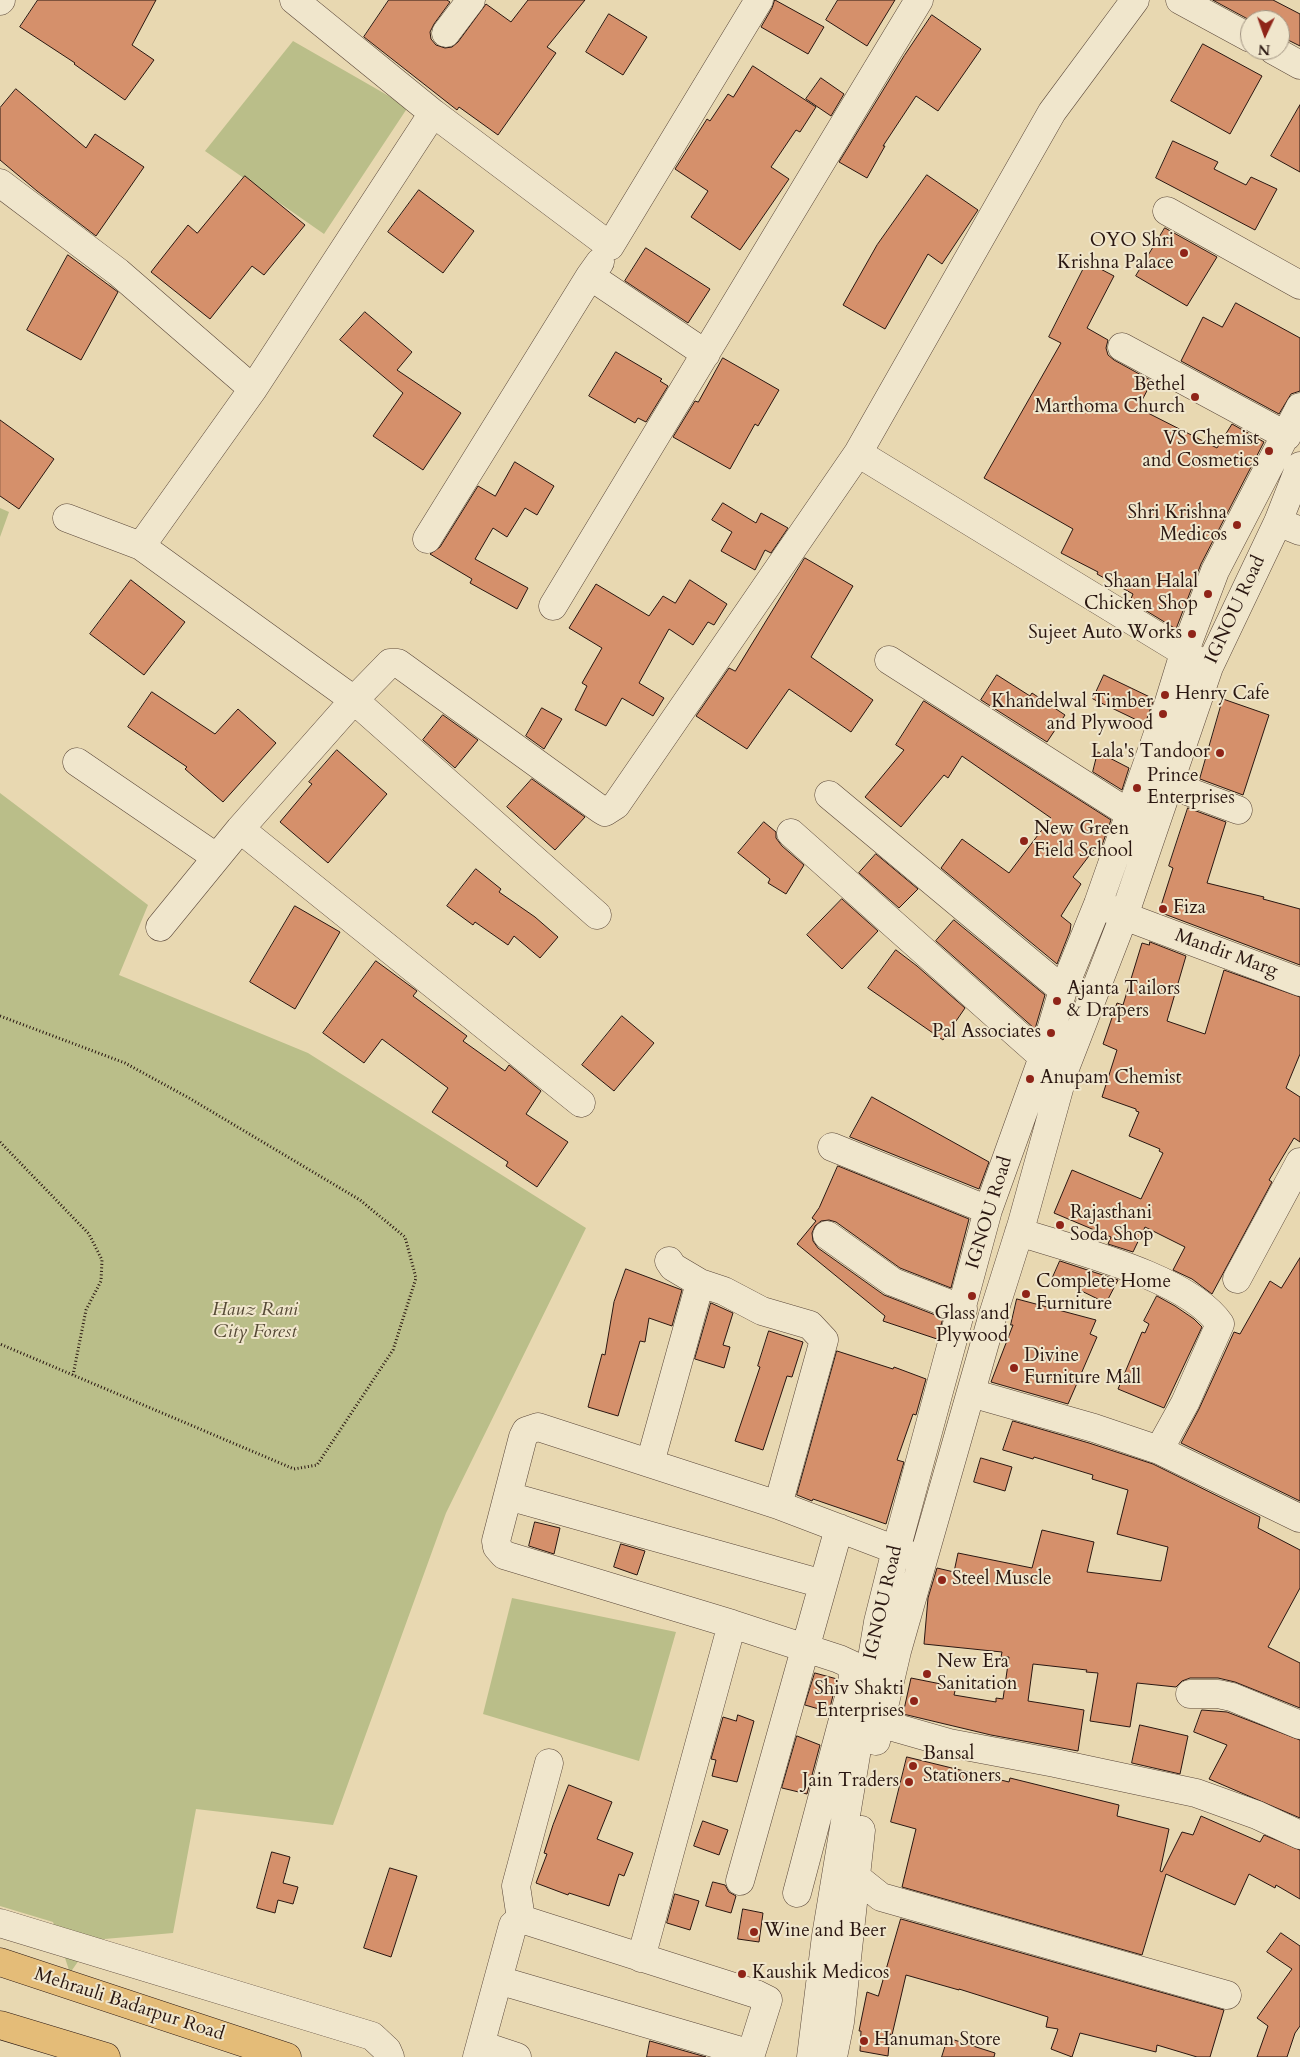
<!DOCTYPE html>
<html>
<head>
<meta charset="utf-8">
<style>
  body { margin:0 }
  #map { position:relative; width:1300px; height:2057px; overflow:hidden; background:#e8d8b1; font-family:Cardo,serif }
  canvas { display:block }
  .north { position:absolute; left:1240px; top:10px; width:50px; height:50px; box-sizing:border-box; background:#f0e6cc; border:1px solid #a19381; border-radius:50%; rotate:183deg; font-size:14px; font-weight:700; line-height:20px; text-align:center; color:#2a1711 }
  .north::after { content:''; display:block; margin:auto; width:18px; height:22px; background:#8f2418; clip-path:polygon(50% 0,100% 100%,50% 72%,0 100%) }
</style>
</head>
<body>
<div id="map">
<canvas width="1300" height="2057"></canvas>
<div class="north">N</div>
</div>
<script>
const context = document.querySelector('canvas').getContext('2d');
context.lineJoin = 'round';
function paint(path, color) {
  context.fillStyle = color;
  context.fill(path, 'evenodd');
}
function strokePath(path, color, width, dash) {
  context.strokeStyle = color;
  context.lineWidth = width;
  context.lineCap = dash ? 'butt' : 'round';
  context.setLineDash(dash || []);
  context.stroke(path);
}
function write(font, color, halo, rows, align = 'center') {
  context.font = font + ' Cardo,serif';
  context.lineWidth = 4;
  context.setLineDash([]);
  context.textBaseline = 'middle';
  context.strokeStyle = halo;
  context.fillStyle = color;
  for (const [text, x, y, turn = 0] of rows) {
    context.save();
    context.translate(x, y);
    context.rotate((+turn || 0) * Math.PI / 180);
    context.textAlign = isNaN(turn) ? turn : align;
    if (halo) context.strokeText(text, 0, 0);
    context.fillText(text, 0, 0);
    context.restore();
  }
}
const green = new Path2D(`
  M293,41l115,66 -84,127 -119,-83z
  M0,508l9,4 -9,25z
  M0,793l148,112 -29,70 189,78 278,175 -140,285 -113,312 -137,-16 -23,124 -80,7 -23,33 -17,-51 -53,-16z
  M512,1598l164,34 -37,129 -156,-47z`);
const building = new Path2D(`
  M38,0h118l-24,45 22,15 -29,40 -51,-36 1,-1 -55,-36z
  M389,0h58l3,2 -16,22 -4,8 1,7 5,6 9,3 7,-1 6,-5 28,-38 25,18 17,-22h57l-38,47 9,6 -58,82 -39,-28 -2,3 -93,-73z
  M775,0l49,27 -16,27 -47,-27 11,-19z
  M838,0h57l-28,46 -41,-26z
  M1213,0h60l27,14v32l-20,-10v-16h-30z
  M609,14l38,23 -24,38 -37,-23z
  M932,15l49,34 -43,62 -22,-15 -33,50h2l-18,32 -28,-16 65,-106z
  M1203,44l59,32 -32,58 -59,-33z
  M753,66l63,41 -16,25 -4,-2 -25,37 18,12 -49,71 -49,-33 17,-26 -33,-22 32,-50 3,2 18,-27 5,3z
  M821,78l23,16 -13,22 -25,-17z
  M16,89l70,59 9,-14 49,33 -48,69 -59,-45 -37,-31v-52z
  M1300,105v67l-29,-16z
  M1173,141l45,21 -4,7 32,16 5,-8 26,12 -22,41 -99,-52z
  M927,175l51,35 -36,54 -14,-10 -43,75 -42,-24 34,-60z
  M245,176l60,49 -41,50 -12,-9 -42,53 -59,-47 37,-47 9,8z
  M419,190l55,41 -31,42 -55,-41z
  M1165,228l52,29 -30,49 -51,-30z
  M646,248l64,41 -22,34 -63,-42z
  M68,255l50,37 -37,68 -54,-30z
  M1087,262l27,14 -27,52 21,12 -2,8 2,7 6,5 38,21 -14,27 79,40 15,-24 32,18 -63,122 -25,65 -46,-28 3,-7 -36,-20 1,-2 -37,-19 12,-24 -89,-51 77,-135 -12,-6z
  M1236,303l64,35v53l-9,3 -12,20 -98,-53 22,-44 19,10z
  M365,312l47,40 -15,18 64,43 -38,57 -50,-34 30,-43 -63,-53z
  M616,352l46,27 -2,2 8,5 -22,36 -8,-4 -3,5 -46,-27z
  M723,358l56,32 -21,36 -3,-2 -25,45 -57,-32 22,-36 3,1z
  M0,420l54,39 -35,50 -19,-13z
  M515,462l39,24 -17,29 -12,-7 -18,29 -14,-9 -18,31 53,29 -11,21 -47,-26 2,-4 -42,-25 10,-7 38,-61 17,10z
  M723,503l33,20 5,-10 27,15 -17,25 -6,-3 -10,20 -34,-19 11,-19 -20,-12z
  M805,558l48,28 -42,71 62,43 -22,32 -62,-43 -42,60 -51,-33 33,-48 6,3z
  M131,580l54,42 -41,53 -54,-41z
  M690,580l37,24 -13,21 -6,-3 -15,23 -24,-16 -30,54 25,15 -11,18 -31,-18 -16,28 -31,-16 12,-24 -5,-3 20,-35 -33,-20 27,-44 53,32 14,-20 12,7z
  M997,675l33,21 2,-3 33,22 -18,27 -66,-42z
  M1104,675l50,24 -9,25 -52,-25z
  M152,692l63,42 23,-25 38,34 -53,59 -38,-33 2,-2 -59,-40z
  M1223,699l46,16 -26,80 -43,-16z
  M924,701l187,119 -11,31 -5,-3 -22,29 8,7 -20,32 10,8 -1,7 -13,33 -116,-96 21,-29 47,34 42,-55 -89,-62 -14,22 -4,-3 -43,52 -36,-30 39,-47 -8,-5z
  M542,708l20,11 -18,30 -18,-13z
  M443,715l35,25 -23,28 -32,-28z
  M337,750l50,44 -59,69 -48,-41 32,-38 -3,-2z
  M1098,752l31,16 -7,22 -29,-18z
  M532,779l53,38 -30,33 -48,-43z
  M1188,808l38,14 -19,61 57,14 -1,2 37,10v56l-141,-53 14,-44 -4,-2z
  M764,822l12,10v6l6,8 22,19 -18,29 -18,-11 2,-4 -32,-26z
  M876,854l42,35 -19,19 -40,-35z
  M476,869l25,20 -2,3 36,25 23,20 -18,21 -26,-22 -6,9 -33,-23 -2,3 -26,-19z
  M842,899l36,32 -36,38 -35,-34z
  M295,906l45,26 -45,77 -45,-27z
  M954,920l91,75 -10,34 -99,-88z
  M1150,942l36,14 -19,65 38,13 19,-64 76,27v57l-14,34 14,9v45l-6,-4 -25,42 3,2 -60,112 -20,-15 -19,-9 12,-23 -40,-20 -12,25 -25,-8 3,-7 -57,-24 18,-43 69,29 22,-46 -4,-2 1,-2 -31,-13 10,-24 -3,-1v-2l-34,-12 15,-47 -14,-6 14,-41 6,2 19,-62 7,2z
  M896,950l21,16 48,42 -22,32 -75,-52z
  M376,961l41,30 -4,5 54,40 -4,5 42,30 4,-6 32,26 -15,23 42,28 -31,45 -31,-21 2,-4 -76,-50 16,-24 -66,-49 -18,24 -41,-30z
  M622,1016l32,27 -40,48 -32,-26z
  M872,1097l117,65 -10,27 -129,-52z
  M838,1166l131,53 -18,69 -51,-20 -64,-46 -7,-2 -8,1 -6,5 -3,7 1,8 5,7 66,47 59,23 -6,21 -54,-18 2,-5 -88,-72 19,-23 -4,-3 7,-10z
  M1300,1258v243l-119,-58 18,-34 35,-77 6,2 30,-53 11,7z
  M1060,1261l58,19 -12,23 -53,-26z
  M626,1269l56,21 -10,36 -23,-8 -4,24 -5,-1 -22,75 -30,-9 14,-53 3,1 9,-53z
  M1157,1296l18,10 19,13 8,8 -38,81 -46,-19 24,-57 3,1 4,-9 -5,-3z
  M1017,1299l79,21 -6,14 7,3 -29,67 -77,-22 22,-57h-2z
  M711,1303l22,10 -10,32 7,2 -6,21 -29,-9z
  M769,1331l34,11 -11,35 -5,-1 -24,74 -28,-9 25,-74 -2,-1z
  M837,1351l56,18 1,-2 32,12 -10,36 -3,-1 -16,46 7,2 -18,62 -73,-25 -1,2 -15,-6z
  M1013,1421l76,22 64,21 107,53 -2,11 42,22v38l-32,59 32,16v45l-65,-26 -17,-4h-28l-8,3 -6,6 -39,-4 -7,44 -40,-6 8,-48 -12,-1 1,-2 -54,-6 -5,37 56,9 -6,41 -87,-16 -88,-21 8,-36 45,9 -2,8 42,7v-4l7,1 6,-42h-8l1,-5 -78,-8 4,-46 9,-30 17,4 4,-19 74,15 10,-38 52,12 -7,30 74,9 7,-34 -51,-13 11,-44 -36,-11 1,-4 -59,-18 -1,2 -30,-9z
  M981,1458l31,9 -7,24 -31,-9z
  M535,1522l25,6 -6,26 -25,-8z
  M621,1544l24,7 -8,24 -23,-8z
  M815,1673l22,6 -8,33 -24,-7z
  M1202,1710l25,2 73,28v78l-91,-39 18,-34 -33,-13z
  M738,1715l16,6 -17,61 -25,-6 4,-16 -5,-1 12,-42 13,4z
  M1140,1725l48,11 -8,38 -48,-11z
  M797,1736l23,9 -13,49 -25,-6z
  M907,1757l102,25 1,-4 109,27 -2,11 52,13 -9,42 2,1 20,-40 11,3 8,-19 59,26 4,-7 36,15v49l-24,-14 -1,3 -26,-14 -14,31 -69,-31 -24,81 -240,-68 14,-58 -25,-7z
  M569,1785l43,17 -15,37 36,14 -9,23 -5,-2 -10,32 -40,-13 -1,2 -32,-12 11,-29 -3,-1 9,-28z
  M703,1821l25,9 -9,25 -25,-9z
  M272,1852l18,5 -7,26 15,4 -5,17 -15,-4 -3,13 -18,-5z
  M390,1868l27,8 -26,81 -27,-9z
  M713,1882l12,3 4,7 7,4 -5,17 -25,-7z
  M675,1894l24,7 -9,29 -23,-7z
  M743,1909l20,4 -4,29 -21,-3z
  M901,1919l323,91 -14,47h-13l-40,-12 -1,7 -76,-19 -8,24 -21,-8 7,-20 -12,-2 2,-10 -89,-28v1l-53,-15 -14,60 -2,-1 -2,22 -28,-5 1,-20h-2l8,-39 11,4z
  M1281,1933l19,13v80l-5,7 -8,24h-30l11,-31 -11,-8 35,-49 -25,-17z
  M948,2038l47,15 -1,4h-52z
  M650,2041l56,16h-59z`);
const path = new Path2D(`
  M0,1016l125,47 64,35 171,102 45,37 11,41 -23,72 -76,115 -23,4 -294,-125
  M0,1142l89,92 13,26 -1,21 -15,29 -13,65`);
const minor = new Path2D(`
  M294,0l139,113 177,133 149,-246
  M1180,0l70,38
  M0,1l1,-1
  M446,33l25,-33
  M1273,50l27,15
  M0,183l118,89 135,117
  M1167,211l133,74
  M600,262l-10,14 116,78
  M1122,347l165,89
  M858,453l342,209
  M67,518l74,28 213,154 243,215
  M1278,522l22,9
  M427,539l163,-263
  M141,546l112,-157 180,-276
  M553,606l366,-606
  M889,660l241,154 15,8
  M77,762l139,95
  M1168,784l70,26
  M829,795l234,195
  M240,829l341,274
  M791,833l252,224
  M1108,908l16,8 176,66
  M160,927l80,-98 114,-129 36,-37h8l202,146 5,3 11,-7 242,-352 194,-341 83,-112
  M832,1147l156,63
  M1019,1232c55,18 169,45 201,92l-35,79 -26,47
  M827,1235l66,47 70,27
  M669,1261l4,6 27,16 24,8 38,20 48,14 14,15 -46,165
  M1237,1279l63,-117
  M971,1393l123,35 65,22 140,68
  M650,1463l50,-180
  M508,1496l315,88
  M1190,1694h28l14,3 68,28
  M879,1723l70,20 106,20 141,30 61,22 43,20
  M876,1741l21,-90 95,-333 30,-95 42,-152 60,-155 85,-249 69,-145 22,-56
  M856,1877l25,20 346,98
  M740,1881l99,-353
  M797,1893l56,-211 -1,-17 -13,-6 -107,-35 -228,-69 -7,-8 -1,-6 27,-104 3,-6 12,-4 240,78 134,51
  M521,1919l-5,-33 33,-123
  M0,1923l372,113 15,14 3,7
  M641,1958l91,-334
  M498,1980l253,74
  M481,2045l36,12
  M477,2057l36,-132 8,-6 235,75 12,6 -18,57
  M811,2057l15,-121 52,-314 18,-72 92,-340 55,-153 20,-67 35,-86 70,-199 16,-52 31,-82 85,-164
  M833,2057l7,-35 21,-192`);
const major = new Path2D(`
  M0,1962l287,95
  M0,2025l106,32`);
const markers = [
  [1184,253,5,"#8f2418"],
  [1195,397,5,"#8f2418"],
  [1269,451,5,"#8f2418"],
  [1237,525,5,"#8f2418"],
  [1208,594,5,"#8f2418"],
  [1192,634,5,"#8f2418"],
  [1165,695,5,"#8f2418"],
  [1163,714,5,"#8f2418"],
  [1220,753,5,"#8f2418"],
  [1137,788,5,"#8f2418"],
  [1024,841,5,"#8f2418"],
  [1163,909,5,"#8f2418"],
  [1057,1001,5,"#8f2418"],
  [1051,1033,5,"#8f2418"],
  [1030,1079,5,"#8f2418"],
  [1060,1225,5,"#8f2418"],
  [1026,1294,5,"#8f2418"],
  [972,1296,5,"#8f2418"],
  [1014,1368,5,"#8f2418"],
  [942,1580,5,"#8f2418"],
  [927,1674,5,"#8f2418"],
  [914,1701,5,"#8f2418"],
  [913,1766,5,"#8f2418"],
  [909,1782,5,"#8f2418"],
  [754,1932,5,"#8f2418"],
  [742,1974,5,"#8f2418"],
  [864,2041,5,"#8f2418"]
];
const poiNames = [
  ["OYO Shri",1174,242,"right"],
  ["Krishna Palace",1174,264,"right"],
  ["Bethel",1185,386,"right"],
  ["Marthoma Church",1185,408,"right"],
  ["VS Chemist",1259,440,"right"],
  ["and Cosmetics",1259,462,"right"],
  ["Shri Krishna",1227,514,"right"],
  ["Medicos",1227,536,"right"],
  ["Shaan Halal",1198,583,"right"],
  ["Chicken Shop",1198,605,"right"],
  ["Sujeet Auto Works",1182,634,"right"],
  ["Henry Cafe",1175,695],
  ["Khandelwal Timber",1153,703,"right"],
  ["and Plywood",1153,725,"right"],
  ["Lala's Tandoor",1210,753,"right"],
  ["Prince",1147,777],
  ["Enterprises",1147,799],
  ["New Green",1034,830],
  ["Field School",1034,852],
  ["Fiza",1173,909],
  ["Ajanta Tailors",1067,990],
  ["& Drapers",1067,1012],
  ["Pal Associates",1041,1033,"right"],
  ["Anupam Chemist",1040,1079],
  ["Rajasthani",1070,1214],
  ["Soda Shop",1070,1236],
  ["Complete Home",1036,1283],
  ["Furniture",1036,1305],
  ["Glass and",972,1315,"center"],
  ["Plywood",972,1337,"center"],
  ["Divine",1024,1357],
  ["Furniture Mall",1024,1379],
  ["Steel Muscle",952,1580],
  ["New Era",937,1663],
  ["Sanitation",937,1685],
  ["Shiv Shakti",904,1690,"right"],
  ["Enterprises",904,1712,"right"],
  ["Bansal",923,1755],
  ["Stationers",923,1777],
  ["Jain Traders",899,1782,"right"],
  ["Wine and Beer",764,1932],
  ["Kaushik Medicos",752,1974],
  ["Hanuman Store",874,2041]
];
const streetNames = [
  ["IGNOU Road",1236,610,-65],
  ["Mandir Marg",1226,954,20],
  ["IGNOU Road",990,1213,-73],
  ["IGNOU Road",884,1603,-77],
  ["Mehrauli Badarpur Road",129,2005,18]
];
const parkNames = [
  ["Hauz Rani",255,1311],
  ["City Forest",255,1333]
];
paint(green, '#babe89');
paint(building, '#d5906b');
strokePath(building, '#2a1711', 1);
strokePath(minor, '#5a4739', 29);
strokePath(major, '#2a1711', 29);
strokePath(path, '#2a1711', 3, [1, 2.5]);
strokePath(minor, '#f0e6cc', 28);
strokePath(major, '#e4bc78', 28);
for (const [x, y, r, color] of markers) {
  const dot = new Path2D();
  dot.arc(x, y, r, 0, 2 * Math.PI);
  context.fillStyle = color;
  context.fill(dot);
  strokePath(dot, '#f0e6cc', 2);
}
write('19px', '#2a1711', '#f0e6cc', poiNames, 'left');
write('19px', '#2a1711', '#f0e6cc', streetNames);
write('italic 19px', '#554935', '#f0e6cc', parkNames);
</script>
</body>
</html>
